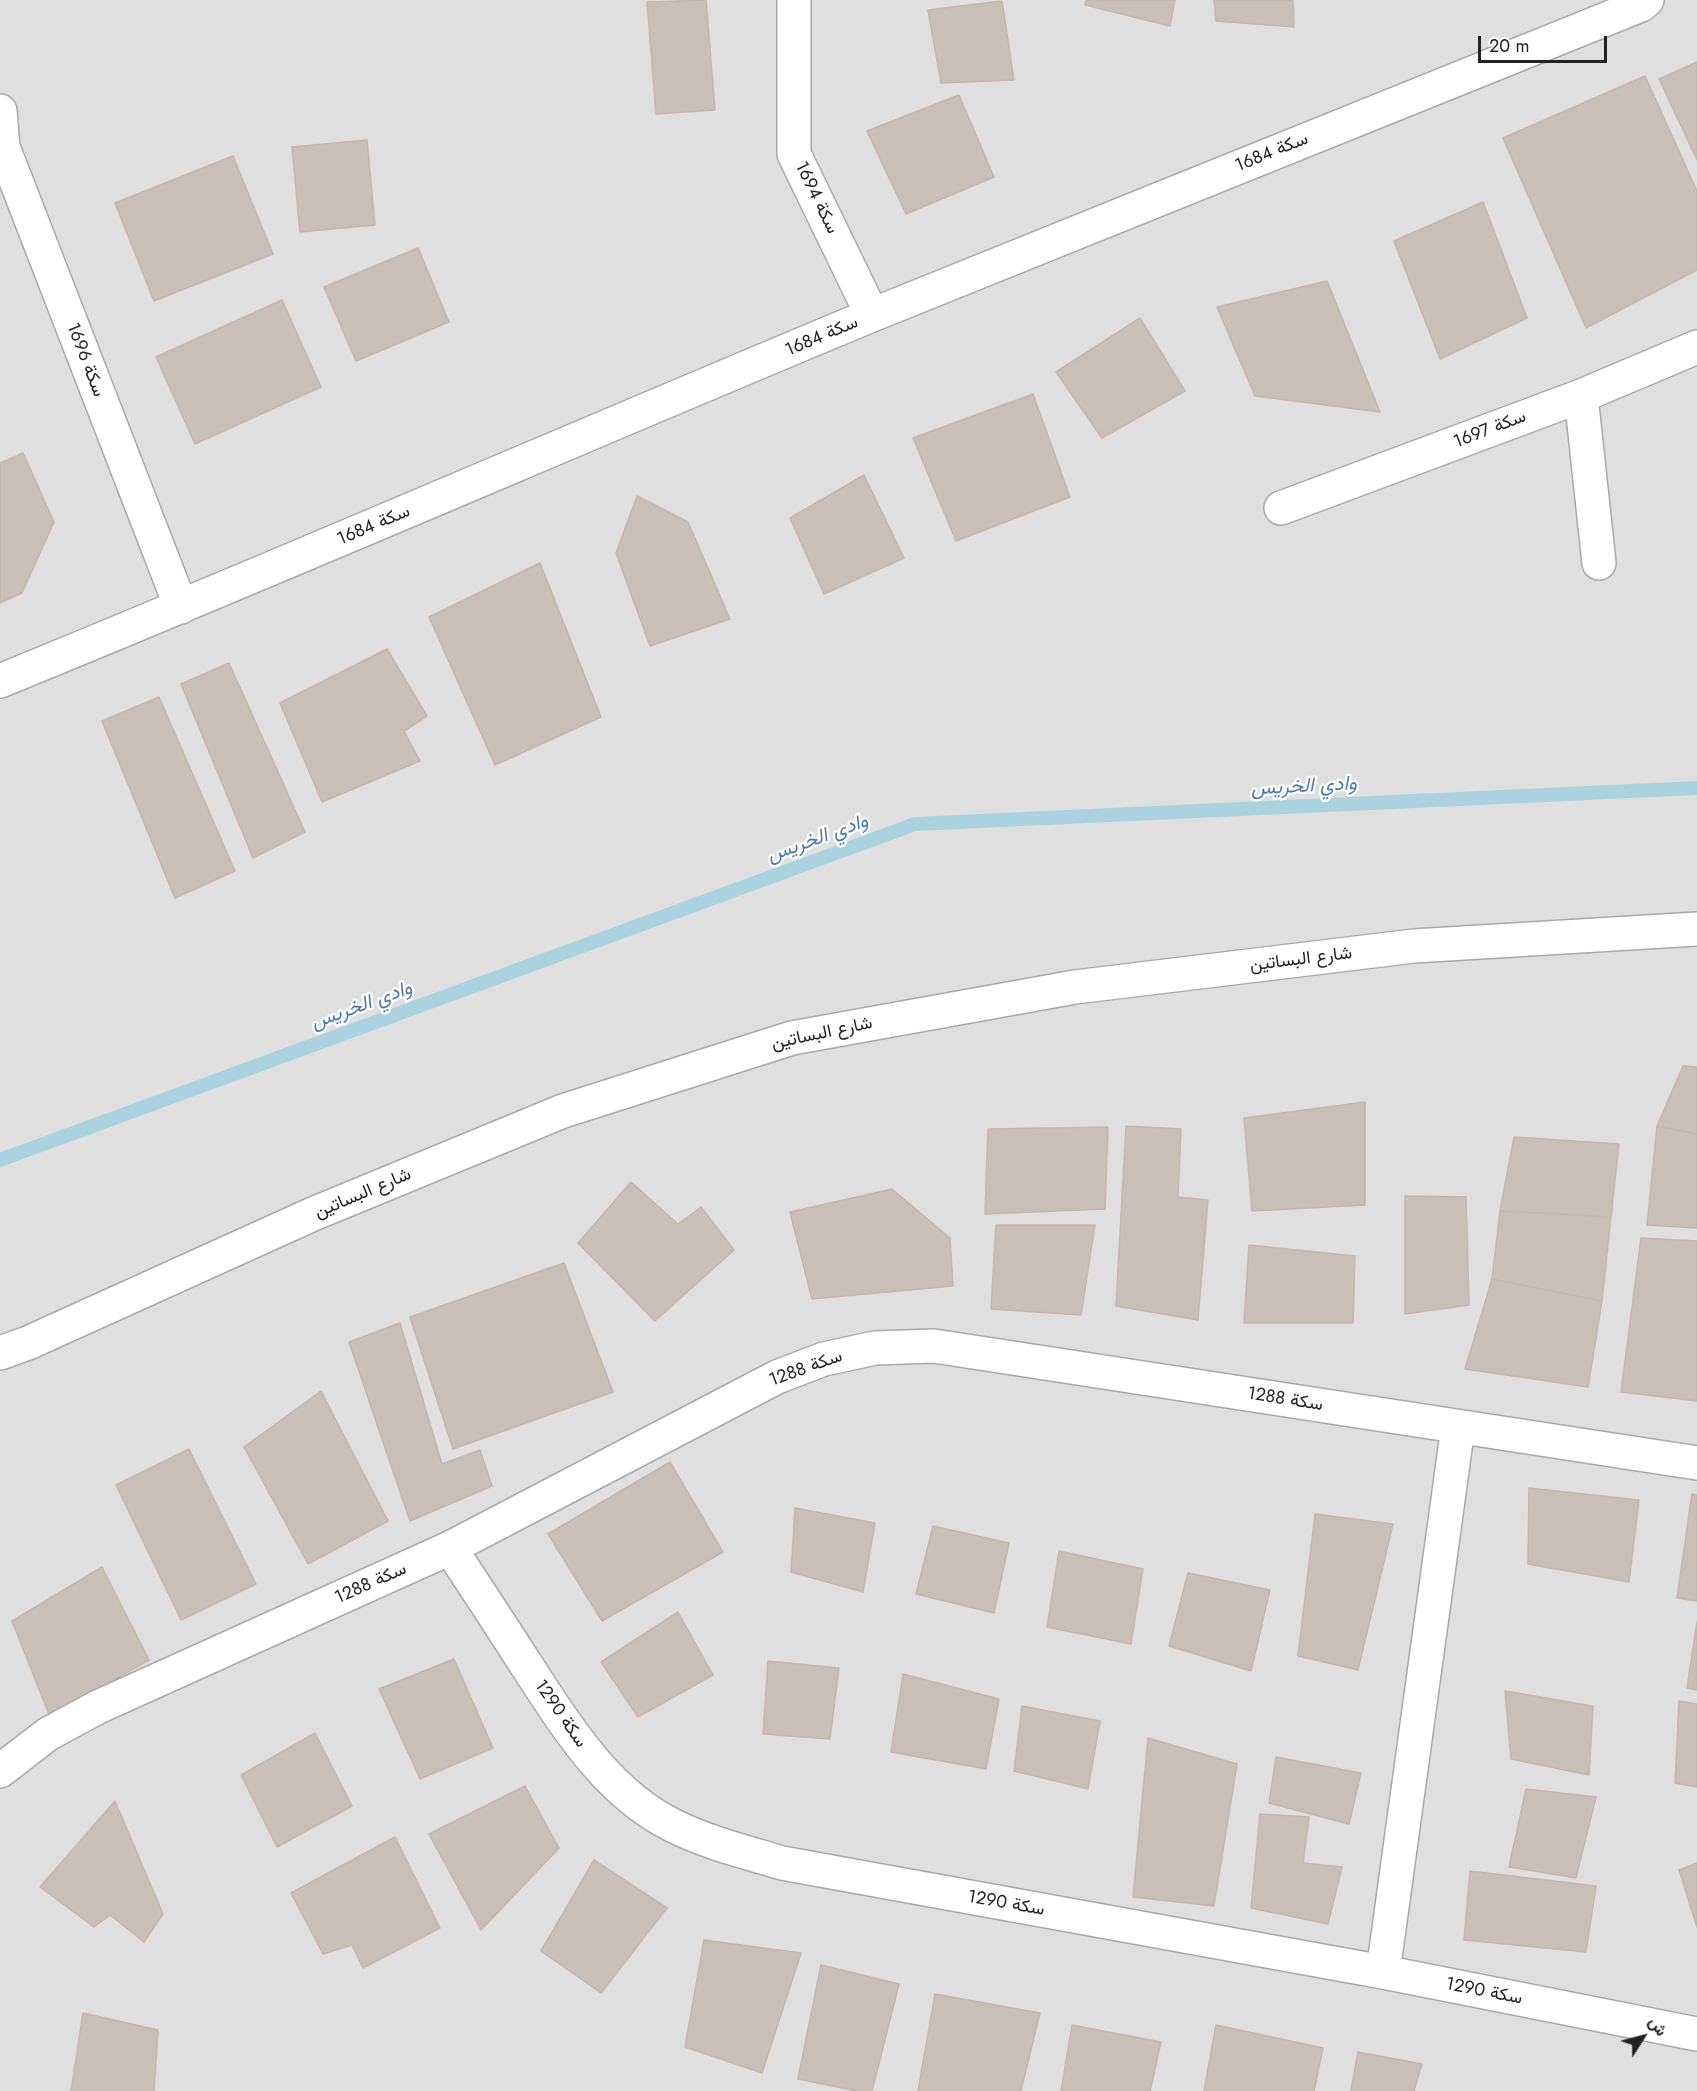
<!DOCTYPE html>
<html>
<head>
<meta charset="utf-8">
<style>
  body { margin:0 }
  #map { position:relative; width:1697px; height:2091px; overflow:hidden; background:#f2efe9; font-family:Jost,Vazirmatn,sans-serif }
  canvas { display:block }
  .north { position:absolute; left:1613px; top:2007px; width:60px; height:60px; -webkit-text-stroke:4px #fff; paint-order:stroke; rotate:54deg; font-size:16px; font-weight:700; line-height:24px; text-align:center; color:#222 }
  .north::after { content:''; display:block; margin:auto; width:21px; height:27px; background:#222; clip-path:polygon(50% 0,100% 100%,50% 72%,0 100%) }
  .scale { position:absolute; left:1478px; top:36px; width:129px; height:27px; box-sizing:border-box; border:3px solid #222; border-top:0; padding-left:8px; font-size:18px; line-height:21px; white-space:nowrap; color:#222; -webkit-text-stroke:4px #fff; paint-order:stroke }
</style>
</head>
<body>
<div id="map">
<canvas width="1697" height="2091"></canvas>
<div class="north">ش</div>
<div class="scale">20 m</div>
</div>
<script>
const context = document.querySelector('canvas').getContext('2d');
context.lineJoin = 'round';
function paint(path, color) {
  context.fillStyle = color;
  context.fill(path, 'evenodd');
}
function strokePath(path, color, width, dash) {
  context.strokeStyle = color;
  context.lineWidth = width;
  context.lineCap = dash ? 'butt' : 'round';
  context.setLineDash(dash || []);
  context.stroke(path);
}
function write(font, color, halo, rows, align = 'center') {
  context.font = font + ' Jost,Vazirmatn,sans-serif';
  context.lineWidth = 4.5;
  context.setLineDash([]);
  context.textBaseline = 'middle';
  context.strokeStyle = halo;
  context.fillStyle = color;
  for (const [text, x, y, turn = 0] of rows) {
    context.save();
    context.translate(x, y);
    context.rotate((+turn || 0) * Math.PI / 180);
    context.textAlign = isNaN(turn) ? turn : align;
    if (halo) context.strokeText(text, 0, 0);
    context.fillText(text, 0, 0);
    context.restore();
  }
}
const residential = new Path2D(`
  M0,0h1697v2091h-1697z`);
const stream = new Path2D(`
  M0,1160l915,-336 782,-36`);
const building = new Path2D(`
  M706,0l9,110 -59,4 -9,-112z
  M1086,0h89l-5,26 -85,-21z
  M1214,0h79l1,27 -78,-6z
  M1002,1l12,79 -73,3 -13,-73z
  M1697,62v98l-38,-81z
  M1645,76l52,115v79l-111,58 -83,-190z
  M959,95l35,82 -88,37 -39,-83z
  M367,140l8,85 -75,7 -8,-85z
  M233,156l40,98 -119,47 -39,-98z
  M1483,202l44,116 -87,41 -46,-118z
  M418,248l31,74 -93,39 -32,-74z
  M1327,281l53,131 -125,-16 -38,-89z
  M282,300l39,87 -126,57 -39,-87z
  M1140,318l45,73 -83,47 -46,-66z
  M1033,394l37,103 -114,44 -43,-103z
  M23,453l31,69 -32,71 -22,10v-140z
  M864,475l40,83 -80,36 -34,-76z
  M637,496l51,26 42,97 -80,27 -34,-93z
  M540,563l61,154 -106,48 -66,-148z
  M387,649l40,67 -23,15 16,30 -98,41 -42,-99z
  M229,663l76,169 -52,26 -72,-174z
  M159,697l76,174 -60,27 -73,-177z
  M1683,1066l14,1v67l-40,-8z
  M1365,1102v103l-113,6 -8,-93z
  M1126,1126l55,3 -3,68 30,3 -10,120 -82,-14z
  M1657,1126l40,8v94l-50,-3z
  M1108,1127l-3,82 -120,5 3,-85z
  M1514,1137l105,7 -8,73 -111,-6z
  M631,1182l47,42 23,-17 33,43 -79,71 -77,-78z
  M892,1189l58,49 3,48 -141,13 -22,-87z
  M1405,1196l61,1 3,108 -64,9z
  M1500,1211l111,6 -9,84 -110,-22z
  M996,1225h99l-14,90 -90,-6z
  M1641,1238l56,3v160l-76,-9z
  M1249,1245l106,11 -2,67h-109z
  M564,1263l49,129 -160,57 -43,-132z
  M1492,1279l110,22 -14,86 -123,-18z
  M400,1323l42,141 38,-14 12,36 -82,35 -61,-179z
  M321,1391l67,130 -80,43 -64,-117z
  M189,1449l67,135 -75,36 -65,-135z
  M670,1462l53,90 -121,69 -54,-87z
  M1529,1488l110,12 -10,82 -101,-18z
  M1692,1494l5,1v106l-20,-3z
  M795,1508l80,15 -12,69 -72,-20z
  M1315,1514l78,10 -35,146 -60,-14z
  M933,1526l76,17 -15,70 -78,-19z
  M1059,1551l84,18 -12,75 -84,-17z
  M102,1567l47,93 -99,57 -38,-96z
  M1188,1573l82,17 -19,81 -82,-25z
  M678,1612l35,63 -75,42 -37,-55z
  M1697,1622v68l-10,-2z
  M454,1659l39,89 -73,31 -41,-90z
  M768,1661l71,7 -9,71 -67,-5z
  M903,1674l96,25 -13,70 -95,-17z
  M1505,1691l88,15 -4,69 -78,-16z
  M1679,1701l18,3v83l-22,-4z
  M1022,1706l78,15 -12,68 -74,-18z
  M315,1733l37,73 -75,41 -36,-72z
  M1148,1738l89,26 -23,142 -81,-9z
  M1276,1757l85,16 -12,51 -80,-21z
  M525,1786l34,62 -78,82 -52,-96z
  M1526,1789l70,8 -20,81 -67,-11z
  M115,1801l48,113 -19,28 -34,-27 -16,12 -54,-40z
  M1260,1814l49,3 -6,46 39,4 -14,57 -77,-16z
  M395,1837l45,91 -77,40 -11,-23 -29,9 -32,-61z
  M594,1860l73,48 -66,85 -60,-42z
  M1697,1863v64l-18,-57z
  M1470,1871l126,15 -10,66 -122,-12z
  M704,1940l97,13 -39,120 -77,-26z
  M821,1965l78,19 -27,107h-15l-59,-12z
  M935,1994l105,19 -19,78h-103z
  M83,2013l75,17 -4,61h-83z
  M1072,2025l89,17 -11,49h-89z
  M1216,2025l107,23 -9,43h-110z
  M1358,2052l64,12 -8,27h-63z`);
const minor = new Path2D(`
  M794,0v154l78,161
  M0,111l3,36 178,460
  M1581,396l18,167
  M1281,508l300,-112 116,-49
  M0,681c292,-119 581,-245 872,-366 256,-105 513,-205 769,-310l6,-5
  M450,1548c25,38 50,76 75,115 40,61 81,130 149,163 34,17 72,26 108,37l601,109 314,62
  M0,1771l48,-37 50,-27 352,-159 327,-171 47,-18 51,-11 59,-2 763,117
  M1383,1972l75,-545`);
const tertiary = new Path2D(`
  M0,1353l28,-10 285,-129 250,-103 229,-73 283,-51 339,-41 283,-17`);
const streetNames = [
  ["سكة 1684",1272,153,-22],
  ["سكة 1694",816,198,64],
  ["سكة 1684",822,337,-23],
  ["سكة 1696",85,360,69],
  ["سكة 1697",1490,430,-21],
  ["سكة 1684",374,526,-23],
  ["شارع البساتين",1301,960,-7],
  ["شارع البساتين",822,1034,-12],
  ["شارع البساتين",363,1194,-23],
  ["سكة 1288",806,1369,-20],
  ["سكة 1288",1285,1400,9],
  ["سكة 1288",371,1584,-24],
  ["سكة 1290",560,1714,55],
  ["سكة 1290",1006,1904,10],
  ["سكة 1290",1484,1992,11]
];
const waterNames = [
  ["وادي الخريس",1304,787,-3],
  ["وادي الخريس",818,839,-20],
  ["وادي الخريس",362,1006,-20]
];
paint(residential, '#e0dfdf');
strokePath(stream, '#aad3df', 14);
paint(building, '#c7bfb8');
strokePath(building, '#c4b6ab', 1.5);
strokePath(minor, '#a9a9a9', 36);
strokePath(tertiary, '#a9a9a9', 36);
strokePath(minor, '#fff', 33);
strokePath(tertiary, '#fff', 33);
write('18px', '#222', '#fff', streetNames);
write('italic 20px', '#4a7aab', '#fff', waterNames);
</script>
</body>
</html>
